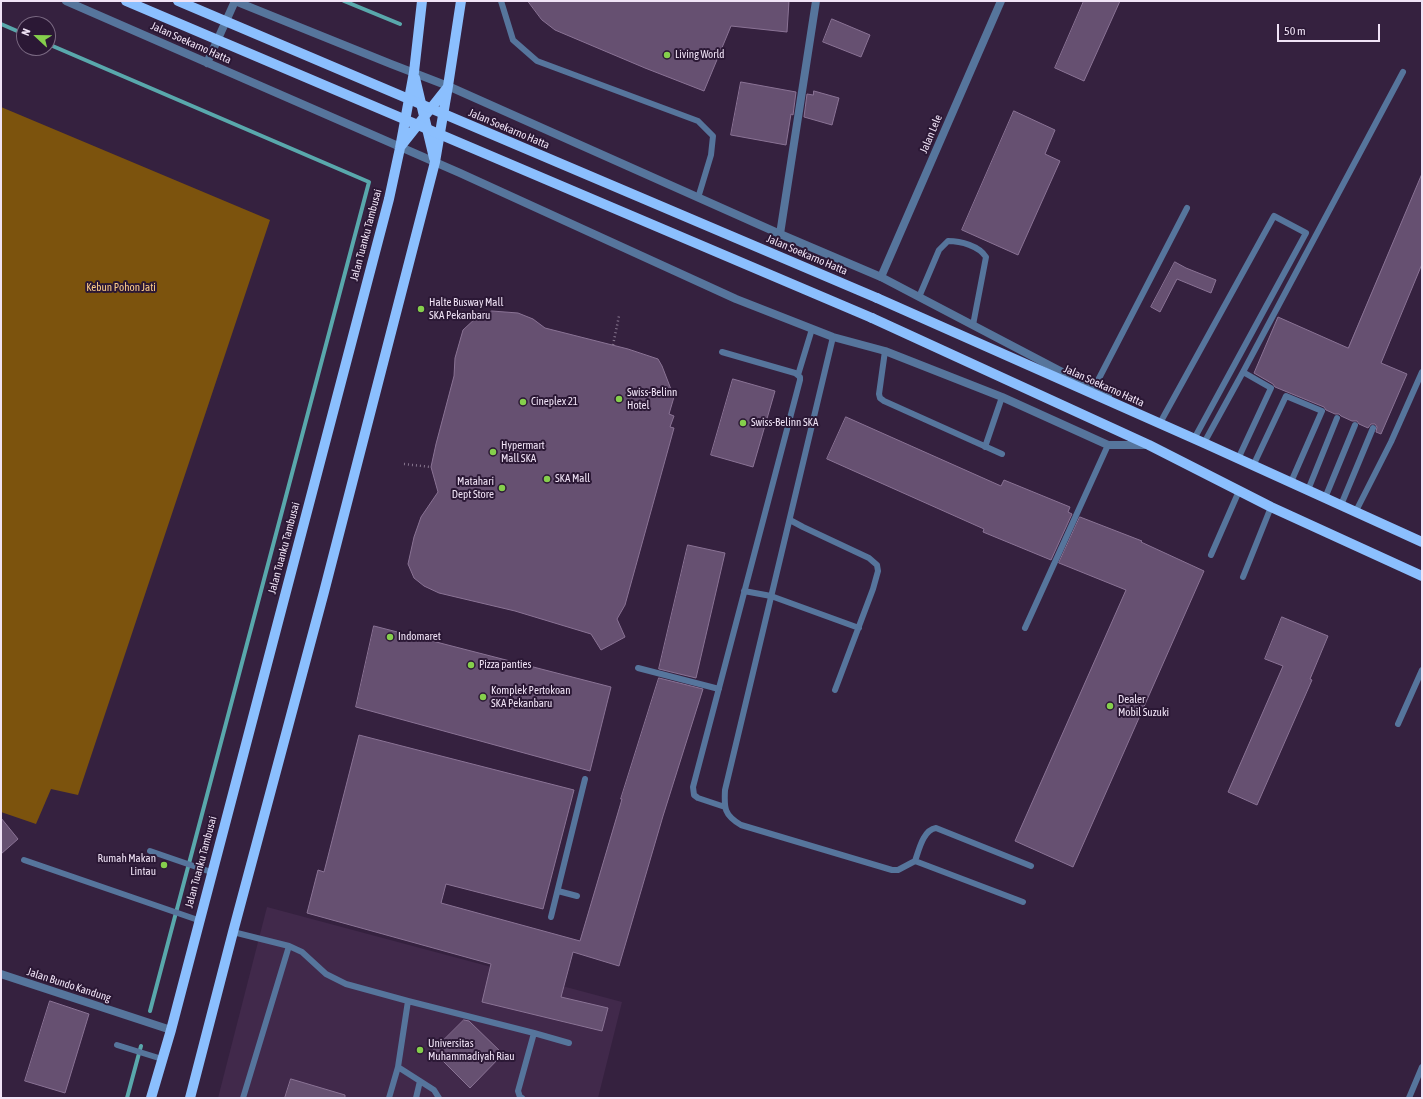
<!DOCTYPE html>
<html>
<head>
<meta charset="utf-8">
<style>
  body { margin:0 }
  #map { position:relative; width:1423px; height:1099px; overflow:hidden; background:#35213f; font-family:"Asap Condensed",sans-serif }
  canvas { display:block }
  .frame { position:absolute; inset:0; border:2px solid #f0e3f6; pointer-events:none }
  .north { position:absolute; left:16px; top:16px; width:40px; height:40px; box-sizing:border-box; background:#2b1835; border:1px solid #7a6982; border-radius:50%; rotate:292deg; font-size:11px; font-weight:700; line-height:16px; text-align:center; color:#f0e3f6 }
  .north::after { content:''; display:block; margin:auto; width:14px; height:18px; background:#85cf4c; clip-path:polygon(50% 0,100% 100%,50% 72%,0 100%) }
  .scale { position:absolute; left:1277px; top:24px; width:103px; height:18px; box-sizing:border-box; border:2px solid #f0e3f6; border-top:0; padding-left:5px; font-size:12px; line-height:14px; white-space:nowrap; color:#f0e3f6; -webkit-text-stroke:3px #2b1835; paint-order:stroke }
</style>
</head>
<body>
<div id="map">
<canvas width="1423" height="1099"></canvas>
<div class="frame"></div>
<div class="north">N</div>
<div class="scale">50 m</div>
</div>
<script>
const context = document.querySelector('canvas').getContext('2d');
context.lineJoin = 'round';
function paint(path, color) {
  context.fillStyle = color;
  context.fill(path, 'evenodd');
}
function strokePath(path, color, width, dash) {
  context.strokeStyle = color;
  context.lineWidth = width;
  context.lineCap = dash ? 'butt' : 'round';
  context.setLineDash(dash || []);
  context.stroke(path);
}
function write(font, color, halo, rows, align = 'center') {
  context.font = font + ' "Asap Condensed",sans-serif';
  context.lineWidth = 4;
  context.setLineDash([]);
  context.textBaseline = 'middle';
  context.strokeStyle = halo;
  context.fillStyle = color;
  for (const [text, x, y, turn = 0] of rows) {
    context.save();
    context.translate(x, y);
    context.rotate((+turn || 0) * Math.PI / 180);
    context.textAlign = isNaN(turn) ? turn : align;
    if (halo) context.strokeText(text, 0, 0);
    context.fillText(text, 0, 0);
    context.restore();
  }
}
const built = new Path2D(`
  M267,907l355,95 -24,96h-380z`);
const forest = new Path2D(`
  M1,107l269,113 -192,575 -27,-6 -15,35 -35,-12z`);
const stream = new Path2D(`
  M344,1l56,23
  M1,24l23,10
  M48,44l321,138 -219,829
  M127,1098l14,-52`);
const building = new Path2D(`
  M528,1h261l-2,31 -56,-6 -27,65 -59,-23 -90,-38 -13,-10z
  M1084,1h36l-36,80 -29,-13z
  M832,19l38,16 -9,22 -38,-15z
  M741,82l55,10 -3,23 -2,-1 -5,31 -55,-10z
  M814,91l25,7 -7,27 -28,-8 3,-23 6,1z
  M1014,111l41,19 -10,24 15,7 -42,94 -56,-25z
  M1422,174v90l-41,99 26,11 -26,60 -5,-2 1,-5 -2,-3h-4l-3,4 -9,-4 -2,-3h-5l-11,-5 -2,-2h-4l-9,-4 -2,-3 -49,-20 -2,-3 -19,-11 24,-56 70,31z
  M1175,262l11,6 30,12 -5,13 -34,-14 -17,33 -9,-5z
  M492,311l26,2 15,6 12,9 83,21 30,10 4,7 12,31 -5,17 5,2 -4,11 4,1 -49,177 -8,14 8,18 -24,13 -10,-16 -76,-23 -76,-18 -15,-7 -10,-8 -6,-14 6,-27 7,-20 17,-25 -7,-25 5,-23 18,-68 1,-18 8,-28 14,-13z
  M733,379l42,12 -22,76 -42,-12z
  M846,417l155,69 3,-6 66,27 -2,5 4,2 -21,46 -68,-28 1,-3 -157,-70z
  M1080,517l62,24 -1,1 63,29 -131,296 -58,-26 111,-251 -67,-27z
  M688,545l37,8 -29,125 -37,-9z
  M1282,617l46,19 -18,43 2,1 -55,125 -29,-13 55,-126 -18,-7z
  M374,626l237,61 -21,84 -234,-64z
  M659,678l44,11 -40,127 -44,150 -46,-14 -12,45 47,11 -6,23 -120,-29 9,-38 -184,-51 11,-43 6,2 35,-137 215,55 -31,119 -97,-25 -5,19 139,38 42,-142h-1z
  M1,818l17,21 -17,15z
  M50,1001l39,13 -24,79 -40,-12z
  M464,1020l5,1 34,33 -33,34 -37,-37z
  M291,1079l54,16v3h-60z`);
const path = new Path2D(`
  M613,345l6,-29
  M404,464l27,3`);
const service = new Path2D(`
  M501,1l12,39 24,21 161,60 15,15 -2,19 -13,43
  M919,297l20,-47 9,-9c13,0 31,5 38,16l-13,68
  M833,337l-108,453c-1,18 -1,25 16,35l151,45h6l17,-9 108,41
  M885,351l-6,43 1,4 4,3 118,53
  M722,352l73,21 5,4v3l-107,407 1,8 4,3 27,9
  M798,375l14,-46
  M1094,388l93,-180
  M1160,423l114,-207 32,17 -112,206
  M1204,443l39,-71 160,-300
  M985,447l17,-50
  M1238,459l33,-71 -28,-16
  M1253,466l33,-70 36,15 -31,71
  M1308,490l29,-72
  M1325,498l30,-73
  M1341,505l32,-77
  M1356,511l35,-69 31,-70
  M790,520l13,7 66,31 8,7 1,6 -5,18 -38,101
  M1211,555l28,-64
  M1243,577l28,-70
  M744,591l27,5 88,32
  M1025,628l83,-183
  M638,668l81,21
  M1398,724l24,-54
  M150,851l61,21
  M24,860l174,60
  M915,861c4,-11 8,-31 21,-33l95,38
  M558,891l19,5
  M551,917l34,-138
  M233,932l56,14 13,6 24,22 20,10 62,17 126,32 35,10
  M117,1045l45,14
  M398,1067l36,23 5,8
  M243,1098l46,-152
  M389,1098l9,-31 10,-66
  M416,1098l4,-17
  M522,1098l-2,-1 -2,-6 16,-58
  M1409,1098l13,-31`);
const minor = new Path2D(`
  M780,234l36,-233
  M881,277l120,-276
  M1,974l170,56`);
const tertiary = new Path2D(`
  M66,1l394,172 276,126 97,38 52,14 117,46 106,48h40
  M235,1l156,63 57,22 332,148 101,43 227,119
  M207,63l28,-62`);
const primary = new Path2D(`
  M415,78l19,80
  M401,146l46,-58
  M877,298l327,145 218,99
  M872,318l277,127 122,62 151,69
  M151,1098l20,-68 218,-831 11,-51 14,-76 8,-71
  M190,1098l43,-166 91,-340 111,-430 13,-76 13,-85`);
const primaryBridge = new Path2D(`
  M126,1l746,317
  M178,1l699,297`);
const markers = [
  [667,55,4,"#85cf4c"],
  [421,309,4,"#85cf4c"],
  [619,399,4,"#85cf4c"],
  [523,402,4,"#85cf4c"],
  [743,423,4,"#85cf4c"],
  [493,452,4,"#85cf4c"],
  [547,479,4,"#85cf4c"],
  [502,488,4,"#85cf4c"],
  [390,637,4,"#85cf4c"],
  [471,665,4,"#85cf4c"],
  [483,697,4,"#85cf4c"],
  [1110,706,4,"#85cf4c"],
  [164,865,4,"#85cf4c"],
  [420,1050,4,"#85cf4c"]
];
const streetNames = [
  ["Jalan Soekarno Hatta",191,43,24],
  ["Jalan Soekarno Hatta",509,129,23],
  ["Jalan Lele",931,134,-67],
  ["Jalan Tuanku Tambusai",366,235,-75],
  ["Jalan Soekarno Hatta",807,255,23],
  ["Jalan Soekarno Hatta",1104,386,24],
  ["Jalan Tuanku Tambusai",284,548,-75],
  ["Jalan Tuanku Tambusai",201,862,-75],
  ["Jalan Bundo Kandung",69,985,18]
];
const poiNames = [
  ["Living World",675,55],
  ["Halte Busway Mall",429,303],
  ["SKA Pekanbaru",429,316],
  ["Swiss-Belinn",627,393],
  ["Hotel",627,406],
  ["Cineplex 21",531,402],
  ["Swiss-Belinn SKA",751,423],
  ["Hypermart",501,446],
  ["Mall SKA",501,459],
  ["SKA Mall",555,479],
  ["Matahari",494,482,"right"],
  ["Dept Store",494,495,"right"],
  ["Indomaret",398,637],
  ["Pizza panties",479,665],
  ["Komplek Pertokoan",491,691],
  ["SKA Pekanbaru",491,704],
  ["Dealer",1118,700],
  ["Mobil Suzuki",1118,713],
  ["Rumah Makan",156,859,"right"],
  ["Lintau",156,872,"right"],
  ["Universitas",428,1044],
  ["Muhammadiyah Riau",428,1057]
];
const parkNames = [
  ["Kebun Pohon Jati",121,288]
];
paint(built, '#41294b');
paint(forest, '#7c530d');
strokePath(stream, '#59a8ac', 4);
paint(building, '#665071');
strokePath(building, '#8a7395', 1);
strokePath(path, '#86758e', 2.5, [1, 3]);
strokePath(service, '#56759c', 6);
strokePath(minor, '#56759c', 8);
strokePath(tertiary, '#56759c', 8);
strokePath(primary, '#8bbffe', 10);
strokePath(primaryBridge, '#8bbffe', 10);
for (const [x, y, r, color] of markers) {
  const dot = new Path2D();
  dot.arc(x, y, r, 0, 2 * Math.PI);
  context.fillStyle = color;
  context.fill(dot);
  strokePath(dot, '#2b1835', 1.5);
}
write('11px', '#f0e3f6', '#2b1835', streetNames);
write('11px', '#f0e3f6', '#2b1835', poiNames, 'left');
write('11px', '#fccb88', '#2b1835', parkNames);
</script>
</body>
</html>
